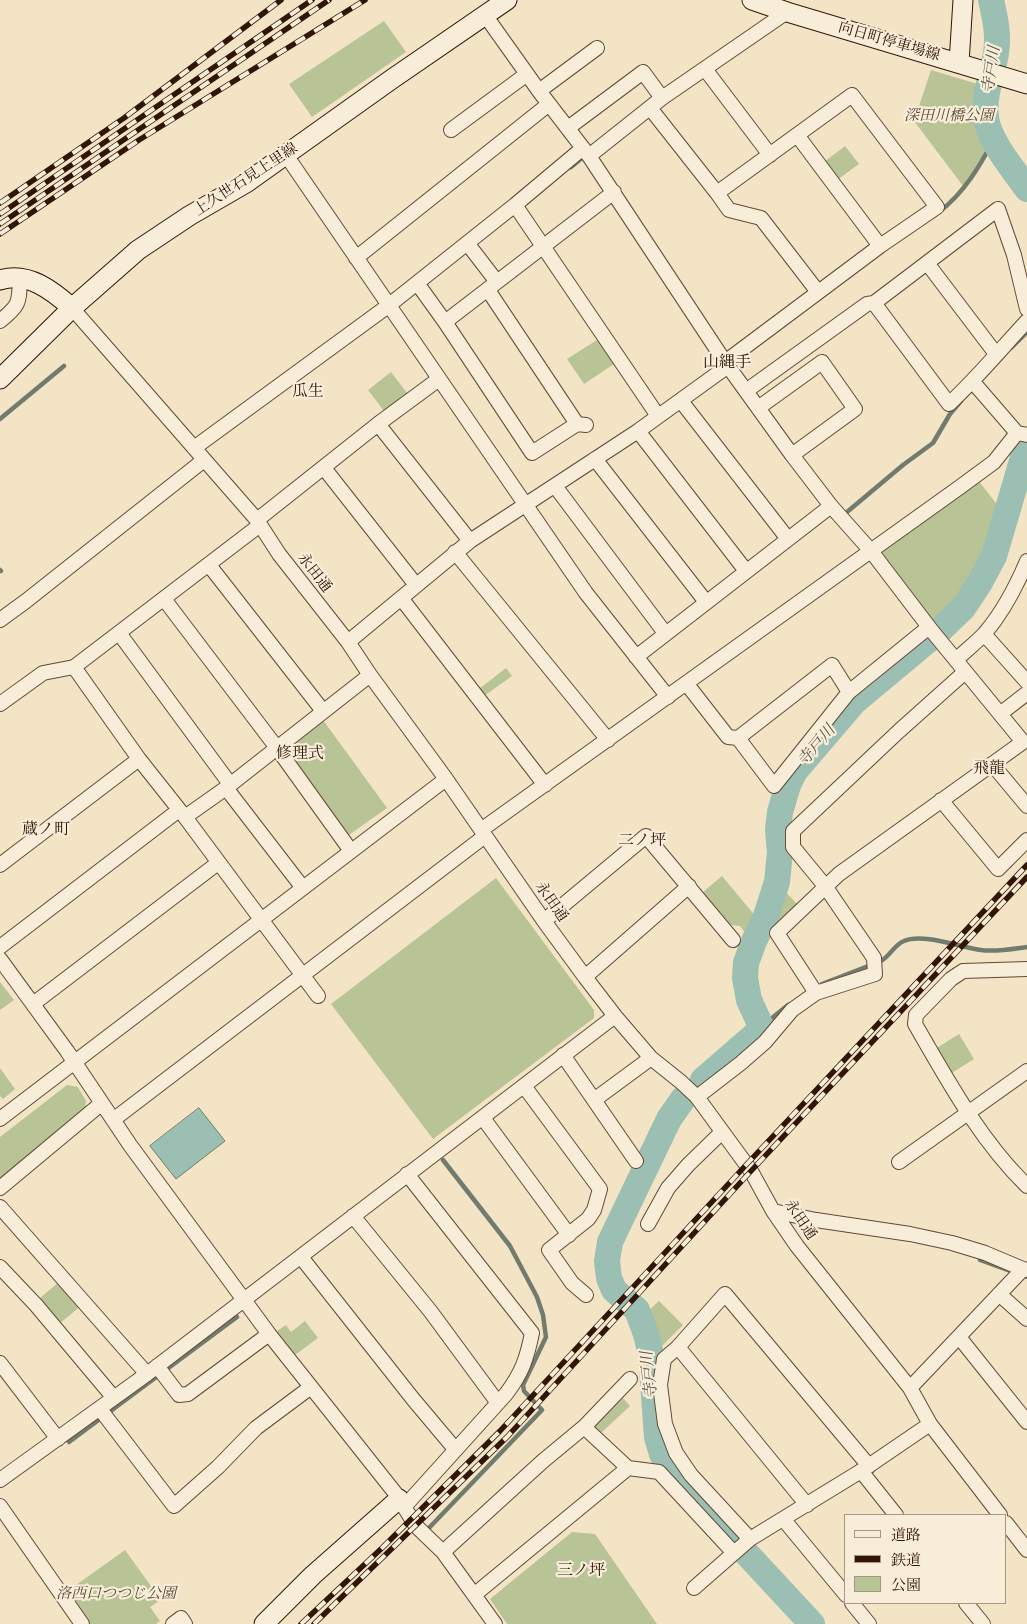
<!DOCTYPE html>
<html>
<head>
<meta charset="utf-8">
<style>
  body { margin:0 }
  #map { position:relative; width:1027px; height:1624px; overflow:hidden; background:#f2e4c5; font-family:Alegreya,"Noto Serif JP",serif }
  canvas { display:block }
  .legend { position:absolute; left:844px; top:1514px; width:162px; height:90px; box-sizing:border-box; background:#f7edd9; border:1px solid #a89785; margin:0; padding:6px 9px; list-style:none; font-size:15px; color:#311608 }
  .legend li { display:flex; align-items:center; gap:10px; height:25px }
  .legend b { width:25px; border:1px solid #a89785 }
</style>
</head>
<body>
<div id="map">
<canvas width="1027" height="1624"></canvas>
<ul class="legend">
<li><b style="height:6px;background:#f7edd9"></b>道路</li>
<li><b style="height:6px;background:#311608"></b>鉄道</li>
<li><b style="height:14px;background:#b9c496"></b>公園</li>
</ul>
</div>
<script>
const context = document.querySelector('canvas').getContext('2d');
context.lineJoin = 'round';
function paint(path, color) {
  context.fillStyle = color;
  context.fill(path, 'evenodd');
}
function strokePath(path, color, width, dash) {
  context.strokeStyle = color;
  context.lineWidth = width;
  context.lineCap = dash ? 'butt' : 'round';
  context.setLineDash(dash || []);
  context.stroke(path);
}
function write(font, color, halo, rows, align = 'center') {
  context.font = font + ' Alegreya,"Noto Serif JP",serif';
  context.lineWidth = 4.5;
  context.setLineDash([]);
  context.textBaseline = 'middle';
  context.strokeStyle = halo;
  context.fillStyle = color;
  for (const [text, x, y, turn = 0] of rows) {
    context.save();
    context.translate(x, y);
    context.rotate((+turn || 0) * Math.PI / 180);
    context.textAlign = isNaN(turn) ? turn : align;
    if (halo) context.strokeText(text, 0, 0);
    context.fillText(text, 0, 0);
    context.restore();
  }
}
const green = new Path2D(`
  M384,21l22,31 -94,65 -23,-33z
  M931,70l50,15 -2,21 7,43 -8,17 -15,20 -49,-65z
  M845,146l14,18 -22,16 -13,-18z
  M597,340l17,24 -30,20 -17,-25z
  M391,372l16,21 -23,18 -16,-21z
  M978,480l24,31 -20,57 -25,36 -22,22 -54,-70 1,-7z
  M506,668l6,8 -28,20 -5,-7z
  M323,720l64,88 -38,27 -61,-81 1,-7z
  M722,876l35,42 -9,18 -8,-10 -9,-1 -28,-33z
  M496,878l98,132v8l-161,121 -102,-135z
  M784,890l13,14 -22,25 -6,-7z
  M0,982l14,18 -14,10z
  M959,1034l15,25 -24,15 -15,-25z
  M0,1068l15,21 -12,10 -3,-3z
  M67,1085l11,2 8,14 -1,8 -85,73v-45z
  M60,1281l21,25 -22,18 -20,-25z
  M659,1301l24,24 -28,28 -3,-22 -7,-17z
  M305,1321l13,17 -23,17 -18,-24 9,-6 5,7z
  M623,1398l7,8 -30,28 -8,-8z
  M572,1532l23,2 62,90h-150l-17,-25z
  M125,1550l36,50 -11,7 10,14 -4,3h-69l-22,-31z`);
const water = new Path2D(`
  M199,1108l26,33 -49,38 -26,-33z`);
const stream = new Path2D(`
  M571,167l11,-9
  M939,212c25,-19 41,-46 55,-73
  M1011,348l16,-16
  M0,419l64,-53
  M847,512l56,-47 30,-22 17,-29 11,-13
  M0,570l1,1
  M822,984l59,-23c9,-5 13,-16 23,-20 19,-8 56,6 77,9 15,2 31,-1 46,-3
  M760,1024l12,-6 16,-13
  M980,1260l47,17
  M69,1442l168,-125
  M428,1529l114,-119 -18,-19 -1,-6 23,-48 -3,-22 -6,-18 -27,-51 -67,-86`);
const river = new Path2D(`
  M991,0c4,18 8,34 5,53 -3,21 -13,42 -10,64 2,23 28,53 41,72
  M703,1080l54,-47 3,-9 -11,-24 -4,-22 1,-15 8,-22 11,-22 12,-37 3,-30 -2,-22 2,-18 8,-27 7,-14 59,-69 85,-71 24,-23 16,-24 15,-28 33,-112
  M683,1099l-14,20 -59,123 -3,19 2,17 5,12 23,20 9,24 5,21 6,82 5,17 9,18 141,152`);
const street = new Path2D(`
  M485,15l54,76 50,65 136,206 67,93 39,51 40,45 61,80 91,111 -184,132 -62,59 39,60
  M705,69l65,86
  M539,91l58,-43
  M650,108l67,85
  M568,128l75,-56 19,26
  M451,130l76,-56
  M797,135l83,111
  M286,155l300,438 82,104
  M589,156l73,-58 125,-86
  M515,205l143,211
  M467,243l30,39
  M356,258l193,-154
  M927,263l69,91
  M417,283l28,39 87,131 45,-29
  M488,290l89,134 9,1
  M874,303l75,101c28,-26 52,-55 78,-83
  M72,308l185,212 22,34 69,88 22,33 76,104 98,142 41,56 30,39 36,42 30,24 16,15 54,74 22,40 24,35 113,142 20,36 70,91
  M0,321c20,-16 19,-18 20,-43
  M445,322l169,-130
  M725,362l155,-116 57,-39 -85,-112 -135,98 12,17 32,8 57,74
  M973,382l44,51
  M746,391l121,-87 7,-1 124,-94 16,46 13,54
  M681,401l107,138
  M758,408l64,-46 33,47 -63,46
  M378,424l92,117
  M638,431l108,140
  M194,448l194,-142 127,-101 68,-57
  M595,459l111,143
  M324,468l92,117
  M555,486l110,147
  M257,520l121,-96 61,-45
  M455,552l153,188
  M209,565l114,146
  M401,598l144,187
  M164,599l113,149 74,103
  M0,620l26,-19 178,-141
  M119,633l111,151
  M984,634l43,48
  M348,642l122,-101 168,-110 90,-65
  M636,657l195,-151
  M956,660c9,-9 20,-17 29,-27 18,-21 31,-46 42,-72
  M74,667l65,92 46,58 133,179
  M686,683l42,54 10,1 36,48 75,-94 80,-65
  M0,704l43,-31 31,-6 186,-142
  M1000,714l27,-21
  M738,738l94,-73 17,27
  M992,764l35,42
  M226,788l77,100
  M941,800l57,69 29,-29
  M185,817l41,-29 144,-113
  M481,830l479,-343 34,-25 23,-29 10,2
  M0,865l139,-106
  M544,921l102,-85 87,104
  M0,947l179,-137
  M0,959l67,92 63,94 139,189 127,160 20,32 27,26 52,72
  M1027,969l-64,2 -12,8 -35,36 -1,9c33,57 65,116 112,162
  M585,977l104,-91
  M33,1004l185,-141
  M563,1055l73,106
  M524,1086l76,103 -6,21 -6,9 -39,31 23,33 14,12
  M697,1097l44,-34 24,-21 27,-32 24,-17 59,-19 -1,-16 -49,-72 -32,-39v-16l106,-100 66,-59
  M594,1100l57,-42
  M483,1118l86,117
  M0,1119l446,-340
  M113,1120l372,-284
  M899,1162l128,-91
  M0,1188l102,-85
  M0,1207l147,167
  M773,1211l43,9 94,14 42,9 33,10 38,16
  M353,1216l78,96 67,91
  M648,1224l20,-36 20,-23 34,-33
  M301,1257l112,142 42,50
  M0,1267l36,38 78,93
  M999,1294l28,25
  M959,1337l68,85
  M678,1347l129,158
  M0,1363l58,76
  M157,1366l22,29 9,-1 81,-60
  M910,1388l113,-119 4,1
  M100,1409l74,97 44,-39 38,-39 55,-41
  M584,1427l44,41
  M861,1471l35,44
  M0,1480l147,-106 468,-358
  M0,1506l82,118
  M404,1507l102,-113c16,-21 21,-36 26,-61l-125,-159
  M784,1520l62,75
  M1006,1523l21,27
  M750,1539l-59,-64 -15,-22 -11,-29 -5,-39 4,-26 14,-12 47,-53 144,172
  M443,1552l100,-91 41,-34 46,-48
  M694,1588l56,-49 111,-68 69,-47
  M474,1595l154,-127 31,4 75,81
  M852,1603l17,21
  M966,1603l17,21
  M173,1624l8,-6 4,6`);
const secondary = new Path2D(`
  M752,0l35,12 240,72
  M959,63l4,-63
  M0,280c28,-9 53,11 72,28
  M0,379l72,-71 66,-58 51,-34 57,-33 146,-104 115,-79
  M264,1624l49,-49 86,-76`);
const rail = new Path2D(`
  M0,203l124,-85 157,-118
  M0,214l312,-214
  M0,224l329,-224
  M0,234l139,-94 226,-140
  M301,1624l81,-76 118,-117 246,-266 281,-300
  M314,1624l193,-187 244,-266 276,-294`);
const streetNames = [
  ["向日町停車場線",889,42,16],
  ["上久世石見上里線",246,180,-33],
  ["永田通",314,573,52],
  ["永田通",551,902,55],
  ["永田通",800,1220,56]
];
const parkNames = [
  ["深田川橋公園",949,116],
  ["洛西口つつじ公園",116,1594]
];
const waterNames = [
  ["寺戸川",992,70,-82],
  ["寺戸川",817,746,-50],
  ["寺戸川",650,1375,-96]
];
const neighbourhoodNames = [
  ["山縄手",727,363],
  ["瓜生",308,392],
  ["修理式",300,754],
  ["飛龍",989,769],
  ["蔵ノ町",46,830],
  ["二ノ坪",642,841],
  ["三ノ坪",581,1571]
];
paint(green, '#b9c496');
paint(water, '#9bbfb2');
strokePath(water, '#717b6e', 1);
strokePath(stream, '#717b6e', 4.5);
strokePath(river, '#9bbfb2', 26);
strokePath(street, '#614a37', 16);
strokePath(secondary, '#311608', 21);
strokePath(street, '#f7edd9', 14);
strokePath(secondary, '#f7edd9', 19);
strokePath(rail, '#311608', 5.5);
strokePath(rail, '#f7edd9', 4, [11]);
write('15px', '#311608', '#f7edd9', streetNames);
write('italic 15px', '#5a4a33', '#f7edd9', parkNames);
write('italic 16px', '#565144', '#f7edd9', waterNames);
write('16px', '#311608', '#f7edd9', neighbourhoodNames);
</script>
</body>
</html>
